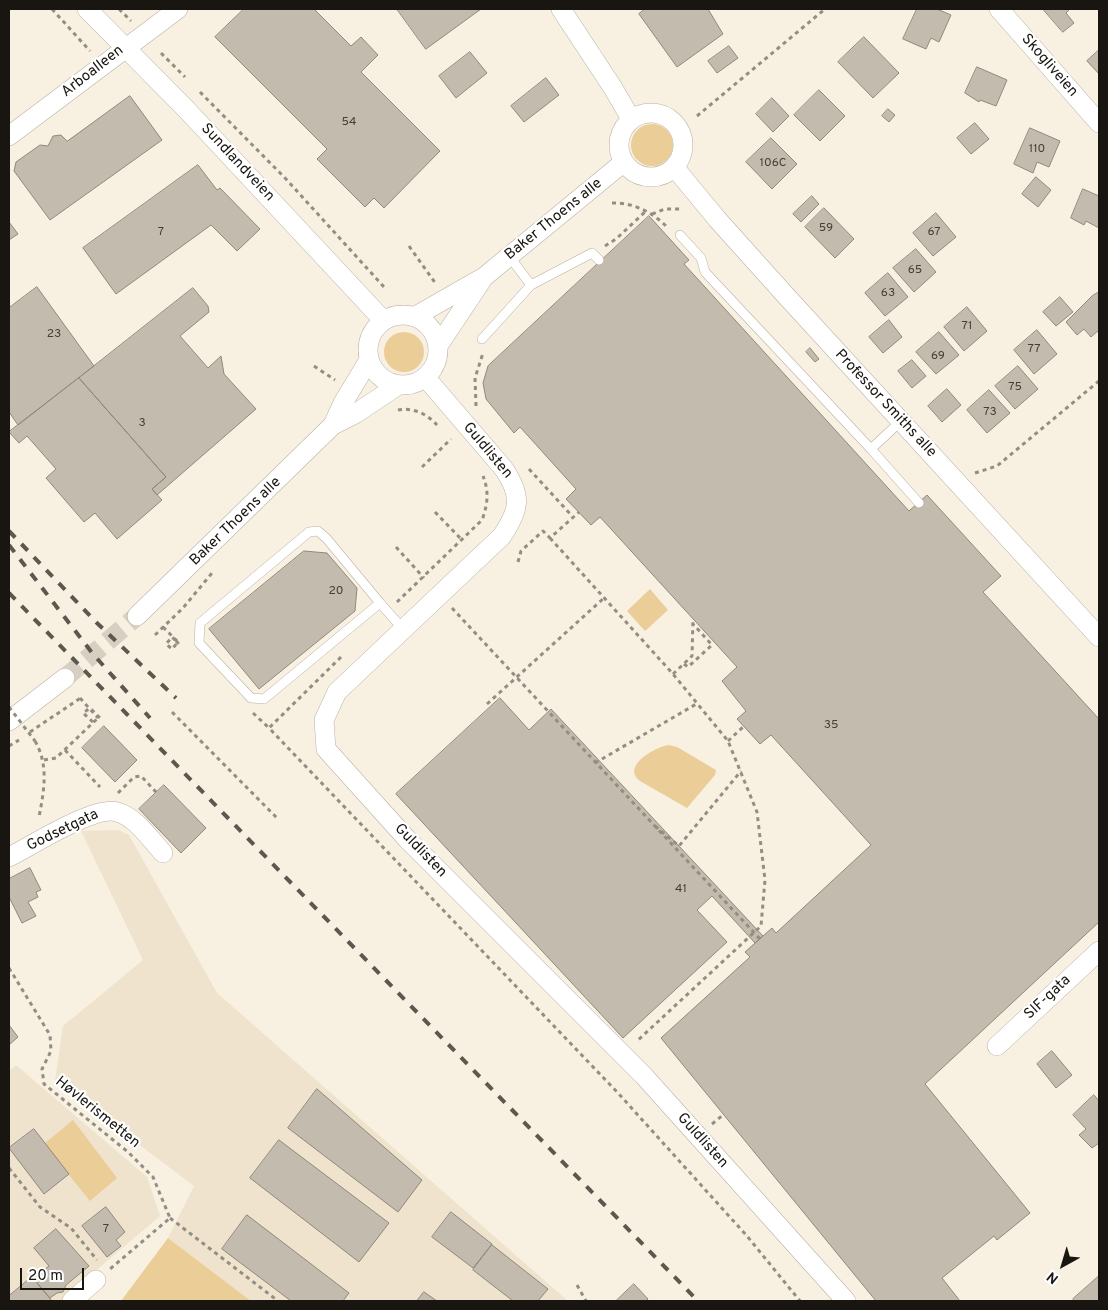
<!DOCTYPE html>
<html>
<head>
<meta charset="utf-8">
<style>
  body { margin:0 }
  #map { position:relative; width:1108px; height:1310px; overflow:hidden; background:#f8f0e1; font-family:Overpass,sans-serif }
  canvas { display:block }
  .frame { position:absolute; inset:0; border:10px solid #191611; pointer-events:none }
  .north { position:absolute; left:1038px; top:1240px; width:50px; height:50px; -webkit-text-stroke:4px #fff; paint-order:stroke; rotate:219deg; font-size:14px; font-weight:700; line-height:20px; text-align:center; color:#191611 }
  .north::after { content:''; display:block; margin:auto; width:18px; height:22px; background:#191611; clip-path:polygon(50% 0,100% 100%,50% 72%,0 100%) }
  .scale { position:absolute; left:20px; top:1268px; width:64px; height:22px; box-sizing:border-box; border:2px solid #191611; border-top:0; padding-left:6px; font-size:15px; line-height:18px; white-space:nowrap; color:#191611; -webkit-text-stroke:4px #fff; paint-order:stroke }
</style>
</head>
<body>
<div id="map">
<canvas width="1108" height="1310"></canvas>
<div class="frame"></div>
<div class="north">N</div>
<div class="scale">20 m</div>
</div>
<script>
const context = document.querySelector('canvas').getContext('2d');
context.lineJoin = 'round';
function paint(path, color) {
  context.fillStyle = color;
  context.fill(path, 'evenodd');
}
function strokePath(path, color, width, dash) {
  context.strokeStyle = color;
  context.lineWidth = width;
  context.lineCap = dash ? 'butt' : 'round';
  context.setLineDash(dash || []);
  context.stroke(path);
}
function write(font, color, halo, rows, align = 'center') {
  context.font = font + ' Overpass,sans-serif';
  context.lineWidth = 4.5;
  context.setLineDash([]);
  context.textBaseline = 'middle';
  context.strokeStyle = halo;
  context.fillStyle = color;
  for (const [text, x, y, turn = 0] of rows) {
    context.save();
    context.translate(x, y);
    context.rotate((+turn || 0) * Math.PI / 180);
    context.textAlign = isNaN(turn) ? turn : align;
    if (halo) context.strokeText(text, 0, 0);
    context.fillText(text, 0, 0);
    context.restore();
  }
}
const built = new Path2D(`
  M118,830l11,5 88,158 351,308h-317l-83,-63 26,-52 -139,-105 8,-55 80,-66 -62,-129z
  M16,1065l131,112 13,39 -100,85h-51v-230z`);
const green = new Path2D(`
  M631 145a21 21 0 1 1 42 0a21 21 0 1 1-42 0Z
  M384 352a20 20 0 1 1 40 0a20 20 0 1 1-40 0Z
  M650,589l18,21 -23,21 -18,-20z
  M669,745l8,2 39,23 -1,5 -28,33 -47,-27c-19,-15 15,-34 29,-36z
  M73,1120l44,58 -27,23 -46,-57z
  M168,1238l83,63h-130z`);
const building = new Path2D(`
  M244,9h70l37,37 10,-9 17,18 -17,17 79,79 -56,57 -10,-10 -9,9 -48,-48 10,-10 -112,-112z
  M397,9h84l-55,40z
  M645,9h63l15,25 -46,33 -38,-53z
  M917,9h20l14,6 -12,27 -8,-4 -5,11 -23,-10z
  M1043,9h27l-4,4 8,10 -11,9z
  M864,37l35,36 -26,25 -35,-36z
  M729,46l9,12 -21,15 -9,-12z
  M1099,50v24l-12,-13z
  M470,52l17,21 -31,25 -17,-22z
  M977,67l30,13 -11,26 -16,-6 -1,2 -14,-9z
  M546,78l13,17 -35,27 -13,-16z
  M819,90l26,26 -25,25 -26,-26z
  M130,96l32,44 -112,80 -36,-49 2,-9 24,-17 8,1 5,-10 8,-1 6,6z
  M772,98l17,18 -16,16 -17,-18z
  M888,109l7,6 -6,7 -7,-6z
  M975,123l14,16 -18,15 -14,-16z
  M1030,128l30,13 -11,26 -12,-5 -4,11 -19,-9z
  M771,138l26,26 -25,25 -26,-27z
  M198,165l19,25 3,-2 40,41 -23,22 -26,-26 -95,69 -33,-46z
  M1036,177l15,13 -13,17 -16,-13z
  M1083,189l16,7v32l-13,-7 -2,4 -13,-7z
  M812,196l7,8 -18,18 -8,-8z
  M824,208l30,31 -19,19 -30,-31z
  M936,213l20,24 -23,19 -20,-23z
  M649,216l40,44 -5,4 225,247 18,-16 74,81 -18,16 116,127v203l-174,162 105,129 -33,27 -3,-4 -52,42 18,23h-84l-215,-263 89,-81 -5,-5 27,-24 4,5 95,-88 -100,-110 -11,9 -23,-25 9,-8 -24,-30 15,-14 -137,-150 -9,8 -25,-26 10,-10 -56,-62 -6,6 -28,-34 -3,-16 5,-17z
  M9,222l9,12 -9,6z
  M916,249l20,23 -22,20 -21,-24z
  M888,273l20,24 -23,19 -20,-23z
  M37,287l57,79 -76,59 -9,-13v-104z
  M193,288l15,18 1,6 -29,24 28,32 13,-12 3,18 32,35 -99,86 -5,-6 14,-12 -87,-99z
  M1099,292v38l-8,7 -7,-8 -7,6 -11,-13 26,-26z
  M1060,297l13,15 -17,14 -13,-14z
  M967,307l20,24 -23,20 -20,-24z
  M889,320l13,17 -19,16 -14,-16z
  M1037,330l20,24 -23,20 -20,-24z
  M939,332l20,23 -23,19 -20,-22z
  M810,348l9,11 -4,3 -9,-10z
  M912,360l14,16 -14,12 -14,-17z
  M1018,366l20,23 -23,20 -20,-23z
  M79,378l87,99 -14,12 10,11 -45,39 -22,-26 -11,9 -38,-44 10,-9 -29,-33 -8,7 -10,-11z
  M947,389l14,16 -19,17 -14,-16z
  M989,390l21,23 -23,20 -20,-23z
  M304,551l23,2 30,35 -2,23 -96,78 -50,-60z
  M500,698l29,32 22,-21 212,227 -8,7 -43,-47 -15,14 30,32 -104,96 -227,-244z
  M104,726l33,34 -22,22 -33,-34z
  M164,785l42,43 -25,25 -42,-44z
  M30,868l11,22 -5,2 2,5 -10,5 8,14 -14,7 -13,-26v-18z
  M9,1025l9,12 -9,8z
  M1052,1051l20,24 -16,13 -19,-24z
  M317,1089l105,91 -24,32 -110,-84z
  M1094,1095l5,6v42l-7,5 -13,-13 7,-6 -13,-14z
  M34,1129l35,45 -25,20 -35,-46z
  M279,1140l110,83 -30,39 -109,-84z
  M106,1207l19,25 -9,8 5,6 -14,11 -25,-31z
  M451,1212l41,32 -19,24 -41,-31z
  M247,1215l102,78 -6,8h-52l-69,-52z
  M56,1229l33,37 -23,19 -3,7 -6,1 -7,5 -17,-20 16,-12 -15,-18z
  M492,1245l56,44 -10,12h-25l-40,-31z
  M1099,1276v25h-25l-1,-2z
  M32,1277l20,24h-43v-5z
  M634,1284l14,15 -2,2h-30z
  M424,1292l13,9h-20z`);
const streetTunnel = new Path2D(`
  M65,678l72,-62`);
const path = new Path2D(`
  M52,9l38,42
  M119,9l12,12
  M161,53l24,24
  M200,92l86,87 98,108
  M697,116l128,-107
  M612,203c21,-1 42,10 56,25
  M652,214l13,-5h17
  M409,246l27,38
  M605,246l11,-7 30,-28
  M314,366l21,14
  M476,406l-1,-28 8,-25
  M398,410c15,-3 29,4 39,15
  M422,467l29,-28
  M529,469l44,48
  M975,473l22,-7 102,-85
  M435,512l27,28
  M550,538l123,136 55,67 29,71 8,68 -4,46 -125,116
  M396,547l28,31
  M518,562l3,-11 22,-20 7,7 29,-26
  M397,602l85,-82c6,-16 7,-29 1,-44
  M452,608l308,331
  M163,627l15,15 -6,7 -6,-5 6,-7 4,4
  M155,635l28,-27 29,-35
  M341,657l-72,71 349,365 129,143 53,65
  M684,664l4,3 24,-22 -19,-21
  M673,674l19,-18 1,-37
  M80,698l18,20
  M487,704l117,-106
  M172,712l106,107
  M253,713l16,15
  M93,722l-10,-9 7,-5 7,7
  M30,732l52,-35
  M35,741c14,24 9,50 4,76
  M728,741l16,-15
  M9,746l10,-6
  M65,750l35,37
  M44,760l12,-2 43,-41
  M595,763l103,-60
  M118,793l16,-16 7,-1 15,16
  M655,826l24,20 62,-75
  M9,968l41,67 1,16 -9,18 2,15 84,68 25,25 17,41 -60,51
  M712,1124l11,-9
  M9,1168l31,39 31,21 26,32
  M170,1218l108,83
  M577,1285l9,16`);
const lane = new Path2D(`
  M680,235l21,23 4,14 166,177
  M531,285l61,-32 7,7
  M482,339l49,-54 -22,-29
  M901,421l-30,28 48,54
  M380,603l-53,-64 -9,-8 -9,1 -109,91 -1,20 52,55 13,1 116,-96 22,25`);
const street = new Path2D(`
  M87,9l98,99 198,212
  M561,9l52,79 18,31
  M999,9l100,114
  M619 145a32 32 0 1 1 64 0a32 32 0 1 1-64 0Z
  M9,136l169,-127
  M675,168l42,51 71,79 311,339
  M368 350a35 35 0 1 1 70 0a35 35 0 1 1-70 0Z
  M414,317l70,-40 140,-115
  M438,346l44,-66
  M426,378l78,91c18,27 16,40 -2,67l-165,156 -13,28 2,29 81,90 237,237 202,225
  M333,425l10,-22 26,-43
  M137,616l196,-191 22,-11 42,-28
  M9,721l56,-43
  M9,857c22,-11 86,-52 108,-45 19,5 33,27 46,41
  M997,1046l102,-95
  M72,1301l24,-21`);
const rail = new Path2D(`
  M9,531l89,93 78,74
  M9,545l84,109 57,64
  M9,593l689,708`);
const pathBridge = new Path2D(`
  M176,641l4,4
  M9,707l26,34
  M97,715l5,5`);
const numberNames = [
  ["54",349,123],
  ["110",1037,150],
  ["106C",773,164],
  ["59",826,229],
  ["7",161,233],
  ["67",934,233],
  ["65",915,271],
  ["63",888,294],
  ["71",967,327],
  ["23",54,335],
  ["77",1034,350],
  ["69",938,357],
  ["75",1015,388],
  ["73",990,413],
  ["3",142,424],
  ["20",336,592],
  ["35",831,726],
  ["41",681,890],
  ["7",106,1230]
];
const streetNames = [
  ["Skogliveien",1049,66,49],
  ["Arboalleen",93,72,-38],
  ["Sundlandveien",237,163,47],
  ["Baker Thoens alle",554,220,-39],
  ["Professor Smiths alle",885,404,47],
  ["Guldlisten",487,451,50],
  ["Baker Thoens alle",236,522,-44],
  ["Godsetgata",63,831,-26],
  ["Guldlisten",420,851,46],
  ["SIF-gata",1048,998,-43],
  ["Høvlerismetten",97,1113,39],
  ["Guldlisten",702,1141,48]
];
paint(built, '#efe3cd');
paint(green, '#ebcd98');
paint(building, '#c3bbad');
strokePath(building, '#90887b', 1);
strokePath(streetTunnel, '#d7cfc2', 19, [19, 9]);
strokePath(lane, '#b9b1a3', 10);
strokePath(street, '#b9b1a3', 20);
strokePath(path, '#938d83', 3, [4, 4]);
strokePath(lane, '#fff', 9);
strokePath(street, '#fff', 19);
strokePath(rail, '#5c574f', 4, [9, 9]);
strokePath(pathBridge, '#938d83', 3, [4, 4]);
write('12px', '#443f38', null, numberNames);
write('15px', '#191611', '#fff', streetNames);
</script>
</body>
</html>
